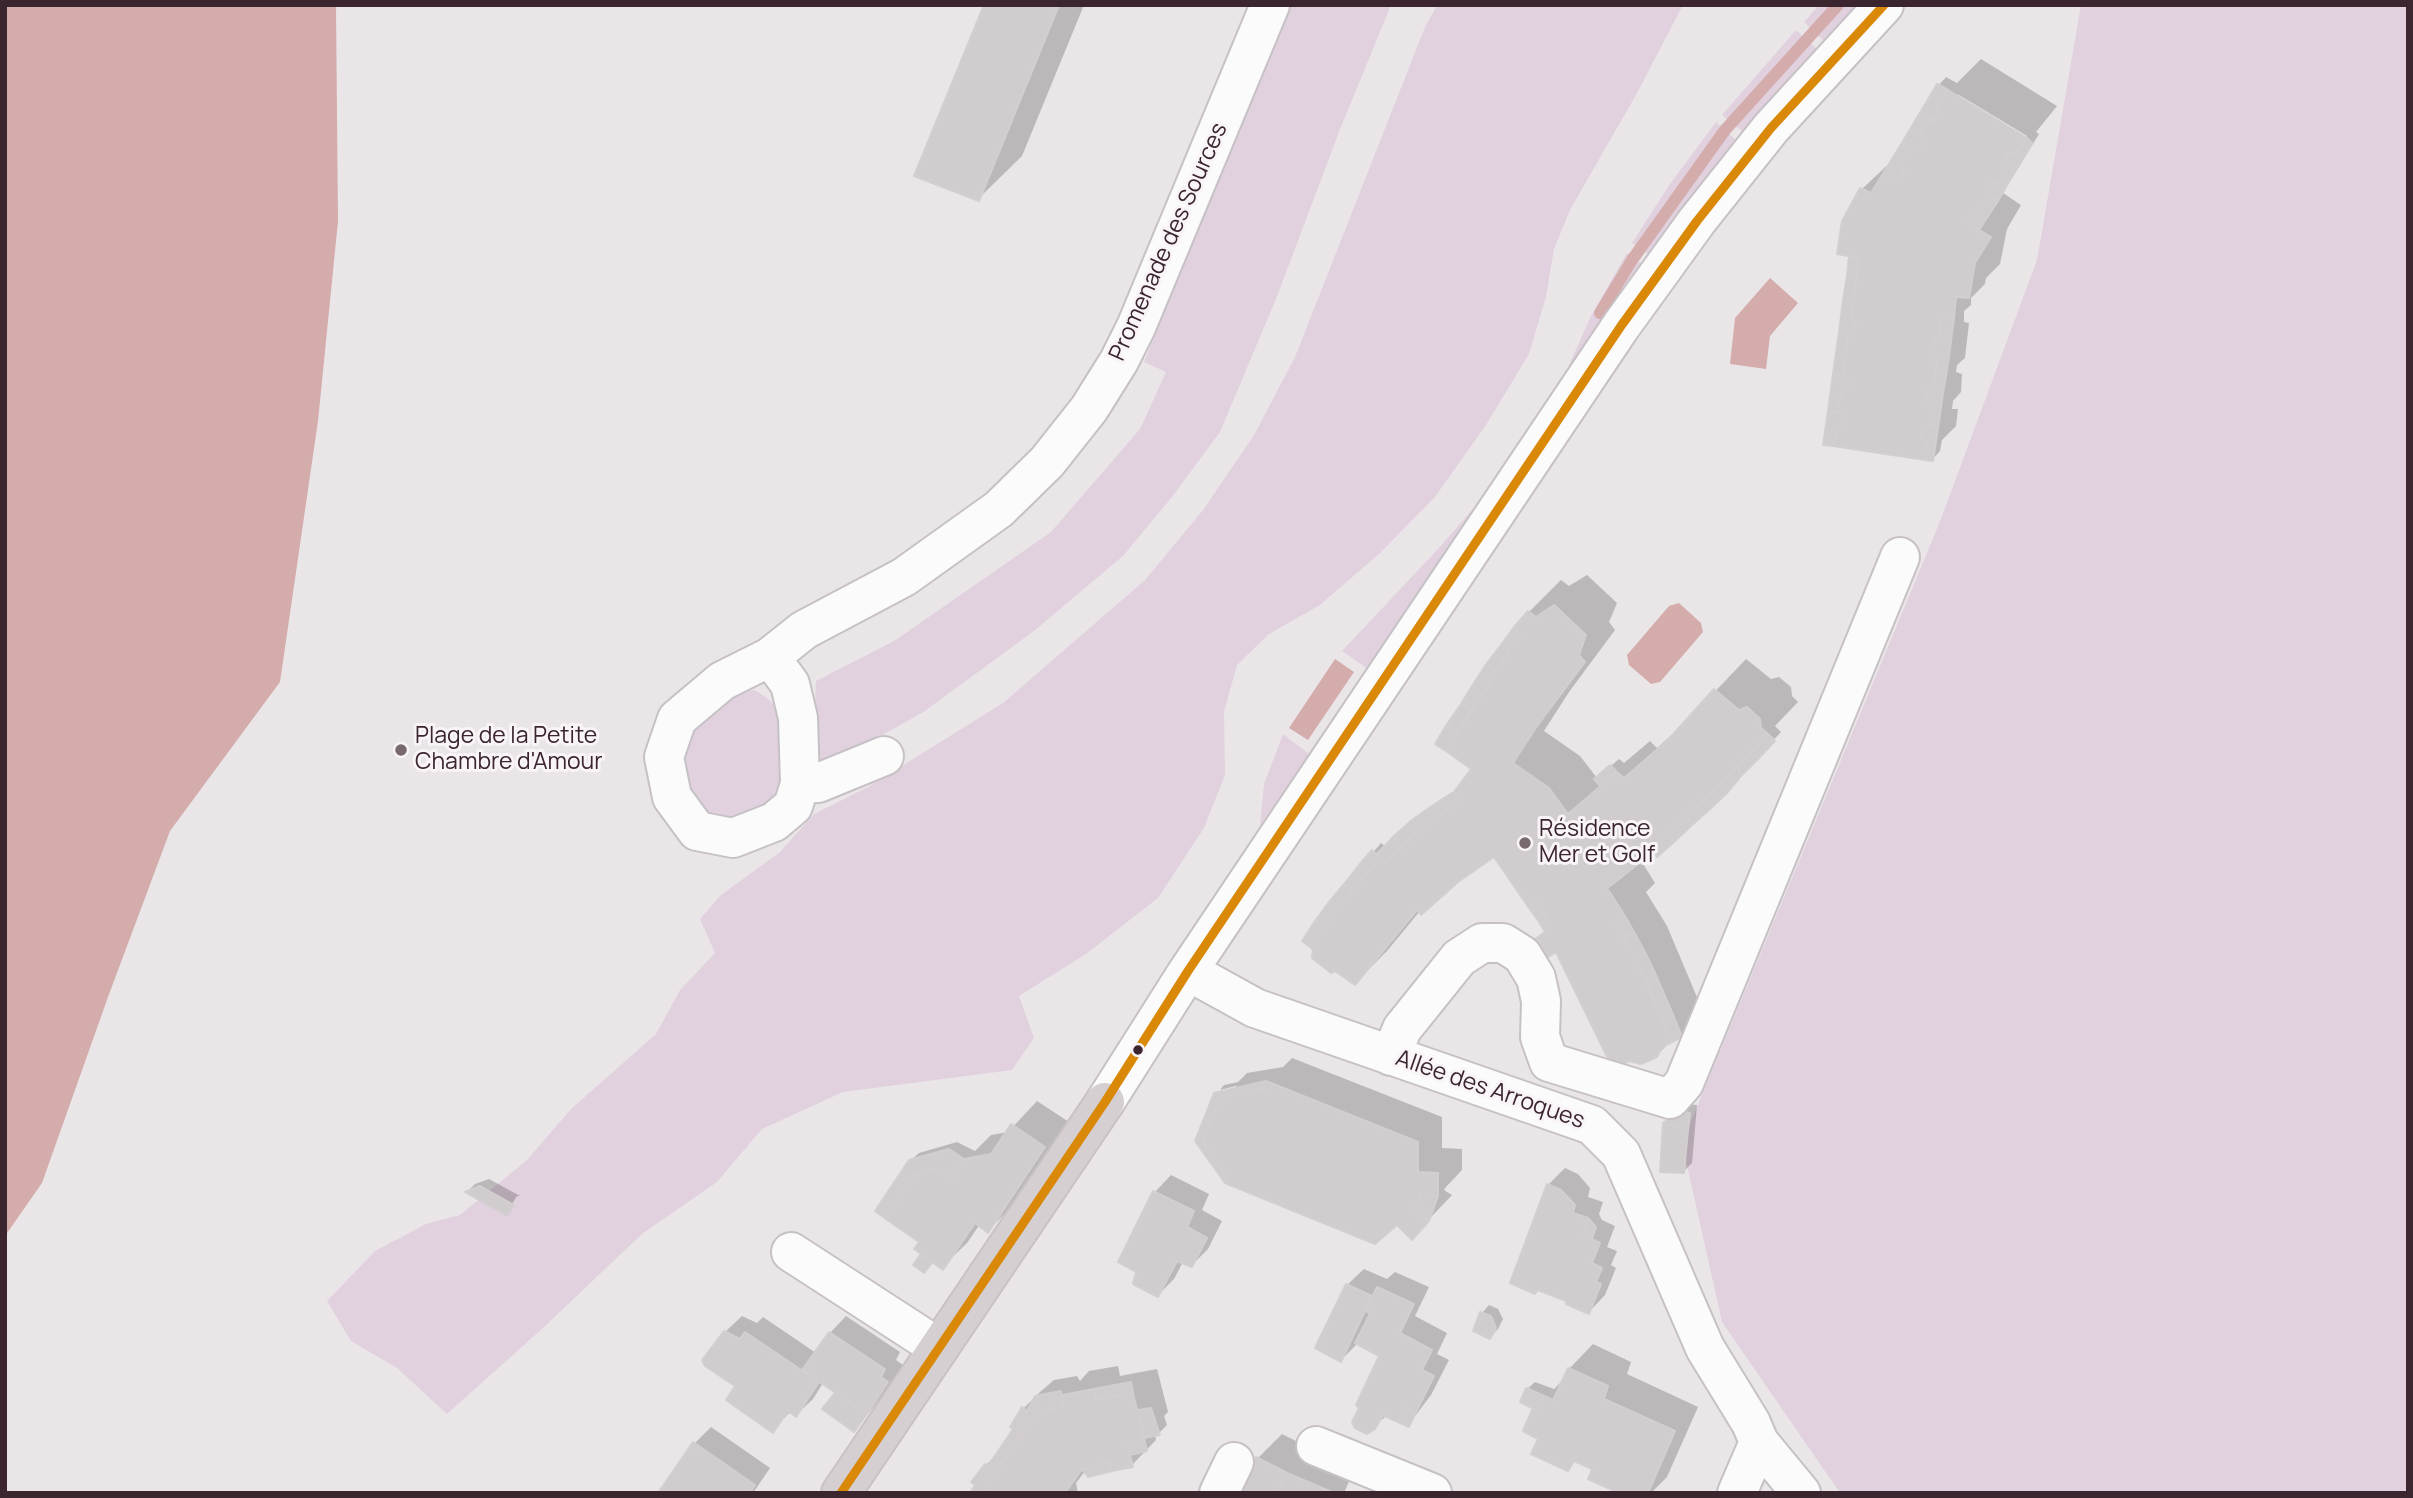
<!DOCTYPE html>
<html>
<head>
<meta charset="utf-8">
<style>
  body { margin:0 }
  #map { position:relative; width:2413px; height:1498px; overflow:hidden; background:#eae6e8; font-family:Manrope,sans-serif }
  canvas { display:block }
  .frame { position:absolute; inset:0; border:7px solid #3b252e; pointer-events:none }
</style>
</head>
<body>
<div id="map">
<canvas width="2413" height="1498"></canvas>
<div class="frame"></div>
</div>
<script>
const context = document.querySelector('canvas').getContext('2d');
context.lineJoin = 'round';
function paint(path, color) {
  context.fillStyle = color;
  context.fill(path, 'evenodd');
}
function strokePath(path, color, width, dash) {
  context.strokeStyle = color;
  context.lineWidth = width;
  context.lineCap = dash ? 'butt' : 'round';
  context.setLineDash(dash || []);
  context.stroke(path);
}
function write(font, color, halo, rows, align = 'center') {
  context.font = font + ' Manrope,sans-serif';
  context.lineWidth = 6;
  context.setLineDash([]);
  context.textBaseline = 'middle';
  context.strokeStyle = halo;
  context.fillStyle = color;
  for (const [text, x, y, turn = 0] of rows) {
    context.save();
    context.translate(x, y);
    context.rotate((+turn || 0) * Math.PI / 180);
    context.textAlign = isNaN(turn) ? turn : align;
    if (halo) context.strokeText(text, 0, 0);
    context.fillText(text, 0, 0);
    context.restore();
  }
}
const green = new Path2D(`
  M1290,5h101l-52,127 -63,167 -56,133 -48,65 -49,59 -89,75 -112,82 -69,38 -32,12 -7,-36 2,-46 78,-40 157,-109 89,-103 26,-57 -22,-10z
  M1437,5h246l-47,90 -66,115 -16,39 -8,48 -17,57 -43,71 -51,72 -56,57 -59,51 -51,29 -32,31 -13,47 1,63 -21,53 -46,70 -72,56 -67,42 15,42 -22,32 -169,22 -81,37 -45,53 -75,52 -99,94 -96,86 -50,-46 -46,-27 -24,-40 48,-50 51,-27 34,-9 67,-55 44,-51 85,-75 24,-44 35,-37 -15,-34 21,-24 59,-43 34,-38 54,-27 135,-84 142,-123 58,-70 51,-75 41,-78 130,-330z
  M1819,5h40l-34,37 -21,-20z
  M2081,5h327v1488h-568l-118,-171 -40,-179 257,-619 98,-264z
  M1796,30l22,20 -75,82 -21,-17z
  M1716,122l20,18 -85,116 -19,-13 38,-59z
  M1627,253l15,11 -80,117 29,-65z
  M1492,487l-124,182 -26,-18 96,-102z
  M754,690c24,12 24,21 27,46 1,13 6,31 3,43 -10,42 -81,60 -95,12 -7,-23 -9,-52 9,-71 5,-4 12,-8 18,-12 13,-9 22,-15 38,-18z
  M1283,734l26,20 -49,72 4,-42z`);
const water = new Path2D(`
  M5,5h331l2,216 -20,200 -38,261 -110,149 -62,166 -66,186 -37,53z
  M1770,278l28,25 -28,33 -4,33 -36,-5 5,-46z
  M1679,603l22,20 2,9 -43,50 -9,2 -22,-19 -2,-10 42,-49z
  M1335,659l19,13 -46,68 -19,-12z`);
const shadow = new Path2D(`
  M986,5h98l-62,151 -44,43z
  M1981,59l76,47 -21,26 3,2 -36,59 18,12 -14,24 -7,35 -14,14 -1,6 -14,14v7l-7,6v11l5,1 -4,35 -8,7 -1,7 6,2 -1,18 -8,9 -1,8h6l-2,17 -14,14 -2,11 -7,8 -108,-16 37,-254 33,-31 44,-73 7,-8 11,6zM1959,95l68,41 -3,3 -67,-41z
  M1587,575l30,28 -8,19 6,8 -46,62 -25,39 36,25 17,22 22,-19 5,4 26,-22 7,7 29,-26 60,-63 25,20 8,-2 12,10 1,9 6,6 -23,24 6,6 -47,51 -77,72 -5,-6 -12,10 15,24 -9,9 21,34 35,83 -13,19 -8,7 -9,5 -16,16 -99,-107 -21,-9 10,-9 -51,-77 -38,26 -37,31 -33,40 -32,32 -25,-80 51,-60 5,4 36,-35 30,-20 3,4h4l-4,-6 19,-21 -36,-25 91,-132 32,-32 8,6zM1524,625l3,2 -74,115h-4z
  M1292,1058l150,59v31l20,1v21l-16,17 -2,3 8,5 -40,42 -15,-14 -181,-129 2,-3v3l19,-4 -1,-4 -16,4 4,-5 14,-3 9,-9 36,-6z
  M1037,1101l32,21 -57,84 -24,25 -8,-7 -13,19 -25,24 -8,-6 -10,10 -2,-15 2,-2 -14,-93 9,-8 38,-11 18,9 16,-16 17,-3z
  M1688,1104l9,1 -5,58 -8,8 -19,-48z
  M1565,1168l13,6 12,14 -2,9 15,5 -4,12 3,6 13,6 -8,21 10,4 -6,14 5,3 -11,27 -16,17 -21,-12 -29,-11 -26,-7 35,-97z
  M1171,1175l38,19 -7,16 20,11 -14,28 -16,16 -9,-3 -9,17 -16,16 -9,-90 6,-13z
  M489,1179l31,17h-3l-7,11h3l-6,7 -39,-23 7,-7z
  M1364,1269l23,10 8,-7 34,15 -14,29 32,17 -10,21 12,6 -18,35 -22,29 -22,-9 -13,12 7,-72 -23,-12 -17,17 6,-75z
  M1489,1305l9,4 5,10 -5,10 -8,8 -8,-24z
  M742,1316l15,7 6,-6 53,36 14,-20 16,-17 54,36 -4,8 7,5 -20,31 -29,34 -30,-21 13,-17 -14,-9 -10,16 -17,16 -5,-4 -18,19 -35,-45 -13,-53z
  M1593,1344l38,18 -4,12 71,33 -31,70 -16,16h-28l-29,-25 -18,-8 -8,8 -28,-30 -6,-27 2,-3 -9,-19 8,-7 19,7 11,-11 4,-9z
  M1118,1366l2,10 37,-7 11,43 -4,4 3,9 -8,8 -4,1 1,6 -24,25 -47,6 -9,12 2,10h-106l14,-28 16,-16 13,-20 -3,-3 12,-18 16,-16 14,-12 23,-4 3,5 9,-10z
  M711,1427l59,41 -17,25h-93l35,-50z
  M1282,1434l28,14 41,29 -7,16h-104l17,-34z`);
const stream = new Path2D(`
  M1600,313l32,-53 93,-130 113,-125`);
const building = new Path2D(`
  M984,5h75l-80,196 -65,-25z
  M1937,84l11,6 -12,19 5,3 -6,10 -14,-11z
  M1948,90l79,48 -13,18 -6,-3 -5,10 5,4 -11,18 -5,-4 -7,10 5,5 -10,17 -6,-4 -8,13 25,15 -16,26 -6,35 -13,-1 -2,21 -13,-1 -1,21h-6l-1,16 5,1 -5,36 -6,1 -2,11 6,3 -1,20h-8l-1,14h6l-2,20 -92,-14 4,-19 4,1 2,-14 -5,-2 3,-21 7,-2v-13l-5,-1 5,-40 6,1 2,-15 -5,-2 8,-61 -22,-4 5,-33 18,-33 11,5 13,-21 14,8 7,-10 -5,-4 12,-18 4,3 9,-12 -5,-4 9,-17 6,4 6,-10 -5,-3z
  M1921,111l8,7 -9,17 5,4 -9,12 -13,-10z
  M2027,138l5,5 -17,28 -12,-8 5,-10 6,3z
  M1903,141l9,7 -12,18 5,4 -7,10 -14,-8z
  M2008,167l7,4 -17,30 -13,-10 7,-10 5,4z
  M1990,196l8,5 -19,29 -13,-8 8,-13 6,4z
  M1849,256l10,2 -3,19 -9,-1z
  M1847,276l9,1 -3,24 -10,-1z
  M1843,300l10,1 -2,18 5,2 -2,15 -15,-4z
  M1941,317l13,1 -5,38 -16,-2 1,-16h6z
  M1839,332l9,3 -2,19 -10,-1z
  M1836,353l10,1 -3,21 -10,-1z
  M1938,355l11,1 -3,20 -10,-2z
  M1833,374l15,2v13l-7,2 -3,21 -10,-1z
  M1936,374l10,2 -3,17 -10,-2z
  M1933,391l10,2 -5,35 -8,-2 1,-20 -6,-3 2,-11z
  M1828,411l15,3 -2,14 -4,-1 -4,19 -10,-1z
  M1922,426l16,2 -5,33 -8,-1 2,-20h-6z
  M1554,605l32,30 -7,20 6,7 -48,64 -24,37 36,25 19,26 49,-42 7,6 43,-37 47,-52 25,21 8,-3 13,12 1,9 7,6 -48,50 -68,64 -7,-7 -37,33 6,9 -7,5 18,28 -11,6 21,36 37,84 -10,5 -5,10 -16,7 -12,-3 -16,8 -57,-117 -11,7 -11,-19 11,-8 -4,-7 6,-6 -10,-17 -8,6 -35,-51 -36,25 -37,33 -4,-5 -62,75 -20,-14 -4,2 -19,-15 1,-8 -3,-3 27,-38 43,-51 5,5 35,-34 40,-28 -6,-9 17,-23 -25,-18 75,-118 -7,-6 14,-16 8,6z
  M1514,627l7,6 -12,18 -8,-6z
  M1501,645l8,6 -13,20 -9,-8z
  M1487,663l9,8 -14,22 -10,-7z
  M1472,686l10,7 -12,18 -9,-7z
  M1461,704l9,7 -12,20 -11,-7z
  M1447,724l11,7 -12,20 -11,-7z
  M1768,734l7,7 -16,17 -6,-8z
  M1753,750l6,8 -18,18 -4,-9z
  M1610,765l7,7 -16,15 -7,-8z
  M1737,767l4,9 -14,17 -7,-9z
  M1720,784l7,9 -18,17 -6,-10z
  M1454,792l6,9 -21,14 -7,-9z
  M1703,800l6,10 -17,15 -6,-10z
  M1432,806l7,9 -19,14 -8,-9z
  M1686,815l6,10 -18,17 -7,-8z
  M1412,820l8,9 -18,16 -8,-9z
  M1667,834l7,8 -17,15 -5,-9z
  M1394,836l8,9 -17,18 -8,-9z
  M1645,841l7,11 -19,16 -6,-11z
  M1372,850l8,8 -13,15 -8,-8z
  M1627,857l6,11 -19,15 -6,-9z
  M1359,865l8,8 -15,18 -8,-7z
  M1344,884l8,7 -15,18 -8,-7z
  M1329,902l8,7 -13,19 -9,-7z
  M1537,902l10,17 -6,6 -12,-17z
  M1625,916l9,16 -11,5 -9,-15z
  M1315,921l9,7 -14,19 -8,-6z
  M1634,932l11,20 -10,6 -12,-21z
  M1645,952l10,21 -10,6 -10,-21z
  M1655,973l9,21 -10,4 -9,-19z
  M1664,994l10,23 -11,5 -9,-24z
  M1674,1017l8,20 -10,5 -9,-20z
  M1266,1081l152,61v30l20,1v23l-17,-3 -6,17 14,11 -17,19 -15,-15 -22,19 -150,-61 3,-5 -26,-37 19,-44 43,-8z
  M1266,1081l-2,8 -43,8 -19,44 26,37 -3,5 -30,-42 19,-48z
  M1679,1111l11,2 -2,17 -25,-7z
  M1663,1123l25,7 -4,43 -24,-1z
  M1011,1124l34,23 -57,86 -13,-10 -32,47 -29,-21 5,-7 -33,-23 28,-44 23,-7 16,9 11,-18 27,-5z
  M949,1149l15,10 -11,18 -16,-9 -23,7 -28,44 -11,-8 34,-51z
  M1547,1184l14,6 14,15 -2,8 15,5 -5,17 17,8 -8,20 10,5 -6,14 5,2 -12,30 -23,-10v-3l-28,-11 -3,4 -25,-11z
  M480,1186l34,19 -7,11 -42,-24z
  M1153,1191l41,20 -7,16 20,11 -15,29 -15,-6 -19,36 -25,-13 3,-12 -18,-10z
  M1421,1193l17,3 -9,25 -14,-11z
  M1588,1218l8,9 -4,12 -9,-4z
  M920,1255l12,8 -8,10 -11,-8z
  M1346,1284l26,12 -31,66 -26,-14z
  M1377,1287l37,17 -14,29 32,17 -10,20 12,6 -19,38 -12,-6 -5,14 -15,-7 -8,14 -8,5 -12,-6 -3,-6 7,-14 -3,-3 23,-49 -24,-13 15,-29 -4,-3z
  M1480,1312l11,4 5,12 -6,11 -17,-8z
  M724,1331l16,8 5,-7 74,50 -23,35 -8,-6 -15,22 -47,-33 9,-14 -30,-20 -3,-6z
  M829,1332l56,37 -4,8 7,5 -21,32 -65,-44z
  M1568,1368l40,18 -4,13 71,32 -27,62h-29l-31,-14 4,-10 -18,-8 -6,10 -37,-17 7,-15 -15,-8 9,-21 6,1 6,-15 9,4z
  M1131,1382l2,11 -37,6 -2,-10z
  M1526,1388l18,8 -6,15 -18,-9z
  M1094,1389l2,10 37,-6 11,45 -17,6 6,23 -21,4 -3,-9 -27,7 -17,24h-83l54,-81 27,-6v-11z
  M1061,1391l2,15 -27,6 -54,81h-12l5,-8 -4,-3 14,-18 3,2 25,-37 -3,-2 12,-20 5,4 8,-15z
  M835,1393l32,21 -13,18 -32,-23z
  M1151,1408l9,27 -16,3 -6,-28z
  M1403,1408l12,6 -6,13 -11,-5z
  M1144,1438l3,13 -17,4 -3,-11z
  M693,1442l62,43 -5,8h-92z
  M1256,1457l31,16 -10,20h-39z
  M1109,1462l3,9 -24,6 -6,-8z
  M1287,1473l47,20h-57z`);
const minor = new Path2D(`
  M770,657l20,27 8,34 2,66 -7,22 -19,16 -41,16 -36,-7 -25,-34 -8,-40 13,-38 45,-38 48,-24 34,-27 100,-53 95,-68 48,-47 42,-53 30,-48 17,-34 134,-322
  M800,784l18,-1 66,-27
  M1188,971l67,37 337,117 29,29 84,194 46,75 8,19 42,51
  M1391,1056l11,-27 57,-71 23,-15h21l19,12 14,23 5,23 -1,36 9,25 121,37 14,-16 216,-526
  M1105,1102l83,-131 433,-645 76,-105 74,-93 113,-123
  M791,1252l148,96
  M1316,1446l116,47
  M1219,1493l15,-31
  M1737,1493l22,-51`);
const major = new Path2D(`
  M841,1493l264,-391`);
const bus1 = new Path2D(`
  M841,1493l264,-391 83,-131 433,-645 76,-105 74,-93 113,-123`);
const markers = [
  [401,750,7,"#78696f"],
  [1525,843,7,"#78696f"],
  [1138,1050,6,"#3b252e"]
];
const streetNames = [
  ["Promenade des Sources",1169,242,-66],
  ["Allée des Arroques",1490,1090,19]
];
const poiNames = [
  ["Plage de la Petite",415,737],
  ["Chambre d'Amour",415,763],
  ["Résidence",1539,830],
  ["Mer et Golf",1539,856]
];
paint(green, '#e1d1df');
paint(water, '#d4acac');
paint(shadow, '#0003');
strokePath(stream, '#d4acac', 12);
paint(building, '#d1ccce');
strokePath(building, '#d3cfd1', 2);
strokePath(minor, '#c6c1c4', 42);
strokePath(major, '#c9c2c5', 42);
strokePath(minor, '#fcfbfc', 38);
strokePath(major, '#d5cfd1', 38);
strokePath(bus1, '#d98807', 9);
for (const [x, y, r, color] of markers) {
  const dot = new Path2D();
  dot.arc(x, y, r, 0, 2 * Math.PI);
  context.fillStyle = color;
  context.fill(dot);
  strokePath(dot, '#f8f4f7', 2.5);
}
write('23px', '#3b252e', '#f8f4f7', streetNames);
write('23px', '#3b252e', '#f8f4f7', poiNames, 'left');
</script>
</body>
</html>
